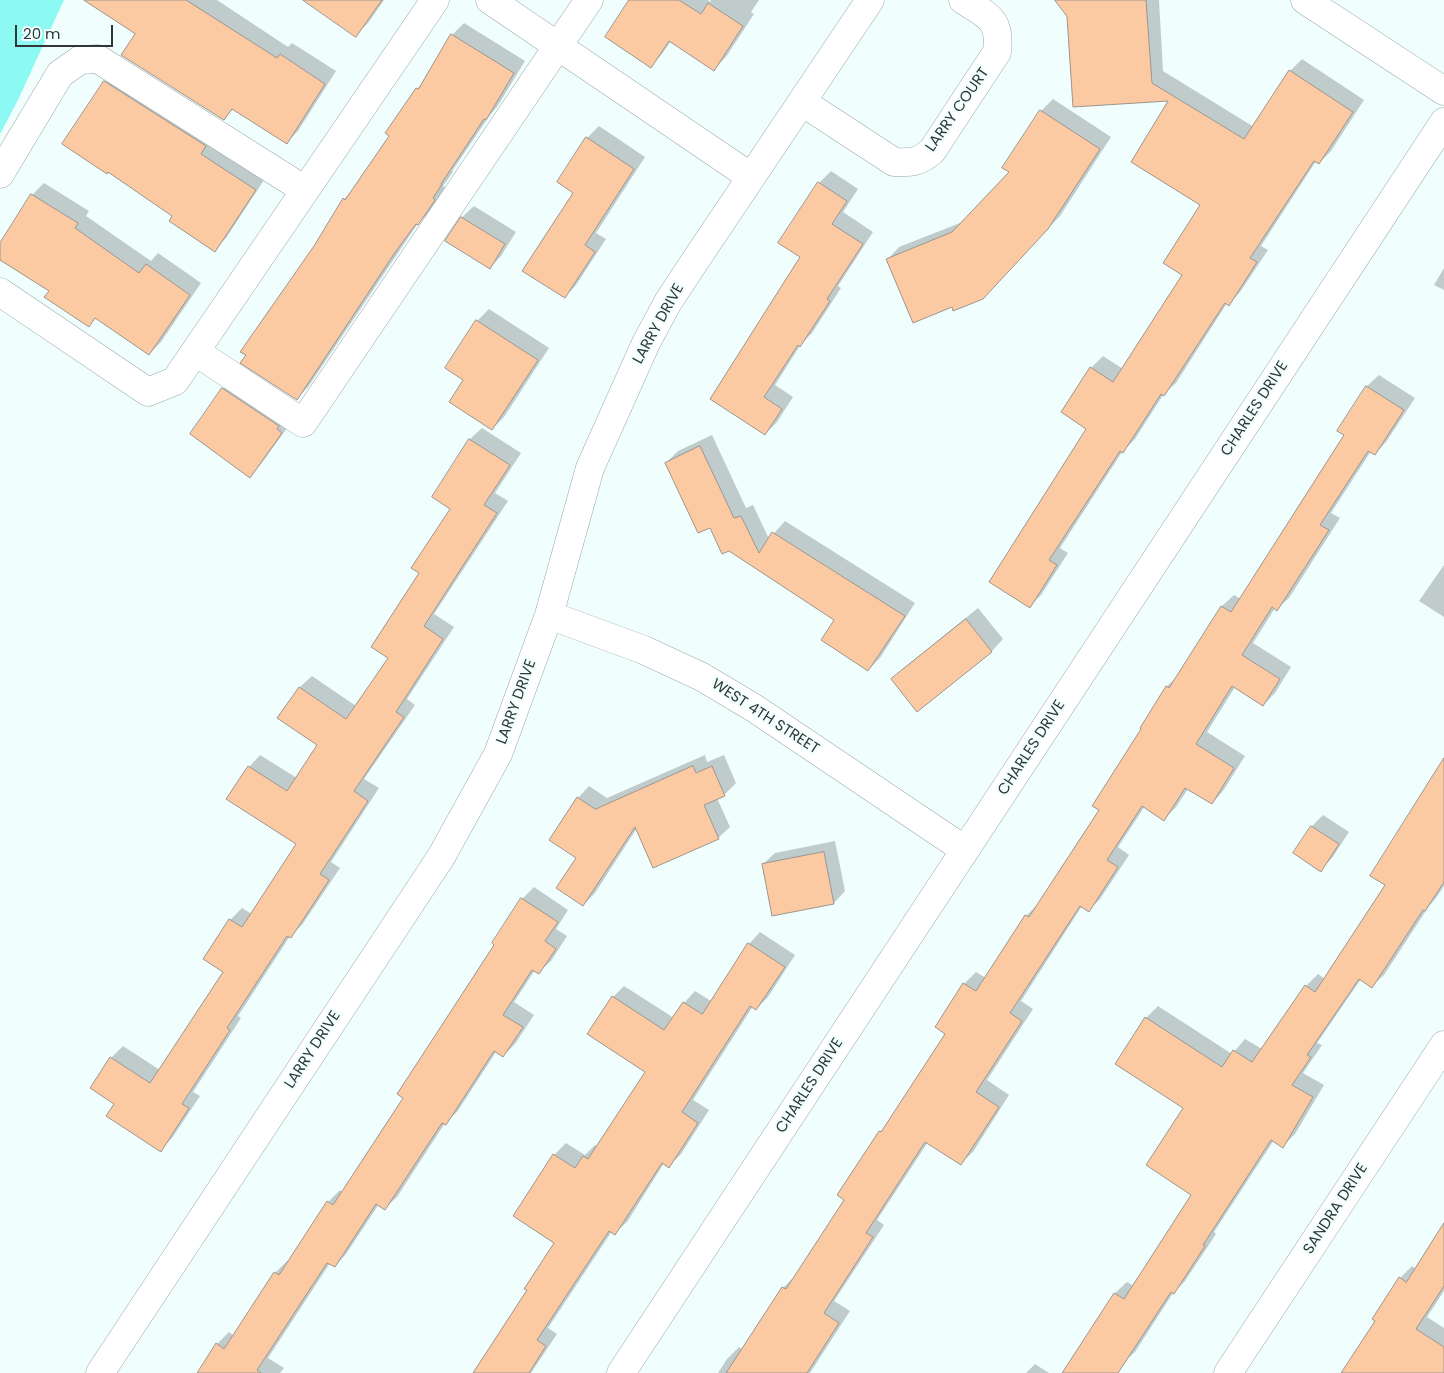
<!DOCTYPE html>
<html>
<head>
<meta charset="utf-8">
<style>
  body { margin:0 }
  #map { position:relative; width:1444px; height:1373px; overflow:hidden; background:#f0fffe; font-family:Poppins,sans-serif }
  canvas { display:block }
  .scale { position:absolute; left:15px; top:25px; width:98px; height:22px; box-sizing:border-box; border:2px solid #313636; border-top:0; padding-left:6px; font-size:15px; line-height:18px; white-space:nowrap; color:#313636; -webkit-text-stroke:4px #f0fffe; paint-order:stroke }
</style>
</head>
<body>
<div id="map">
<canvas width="1444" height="1373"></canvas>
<div class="scale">20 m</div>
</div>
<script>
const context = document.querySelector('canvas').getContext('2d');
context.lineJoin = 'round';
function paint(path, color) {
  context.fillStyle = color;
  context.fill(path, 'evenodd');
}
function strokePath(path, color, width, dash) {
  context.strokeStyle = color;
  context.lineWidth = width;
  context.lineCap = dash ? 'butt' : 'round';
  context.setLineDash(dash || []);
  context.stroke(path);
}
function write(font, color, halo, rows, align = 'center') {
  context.font = font + ' Poppins,sans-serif';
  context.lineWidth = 4.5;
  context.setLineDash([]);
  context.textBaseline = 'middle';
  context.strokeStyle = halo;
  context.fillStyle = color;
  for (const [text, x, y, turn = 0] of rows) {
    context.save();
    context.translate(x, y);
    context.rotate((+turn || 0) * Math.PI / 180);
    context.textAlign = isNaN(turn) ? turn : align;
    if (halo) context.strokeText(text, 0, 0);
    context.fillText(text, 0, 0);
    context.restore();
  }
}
const green = new Path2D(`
  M0,0h64l-47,102 -17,32z`);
const shadow = new Path2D(`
  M86,0h131l71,47 4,-4 44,28 -38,60 -12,12 -53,-34 -9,10 -87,-85z
  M318,0h66l-16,23 -12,12z
  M631,0h77l2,2 1,-2h48l-8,12 3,2 -28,43 -12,12 -43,-28 -9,13 -11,12z
  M1057,0h102l4,71 91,56 36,-56 12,-12 62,41 -33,51 -12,12 -3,-2 -55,85 7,4 -28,42 -11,12 -2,-1 -51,80 -13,12 -28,44 -13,13 -62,96 8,5 -27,42 -12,12 59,-179 3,-60 12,-12 20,13 61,-94 18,-70 -31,-105 -103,-83z
  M464,23l61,38 -28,46 -7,8 -38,56 1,1 -10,14 3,2 -16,24 -12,11 -10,15 -100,149 -11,11 18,-152 29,-47 11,-11 35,-53 27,-46 8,-8 27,-46z
  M117,70l149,107 -40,61 -12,12 -109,-168z
  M1053,99l58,38 -51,79 -65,69 -42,20 -65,-46 11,-12 66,-26 46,-49 -7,-4 37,-57z
  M599,126l46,31 -49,76 10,6 -30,46 -11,12 10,-104 12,-55z
  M831,171l27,18 -15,23 30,20 -35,54 3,2 -29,45 -11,11 -26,41 18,12 -16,25 -12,12 -53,-35 89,-142 18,-74z
  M44,183l45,28 -3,5 65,45 7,-8 43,30 -40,59 -12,12 -53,-37 -8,9 -38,-36 -50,-31v-13l32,-51z
  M474,206l42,26 -15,24 -11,12 -44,-27 16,-24z
  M1444,268v22l-10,-5z
  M489,309l60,39 -45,69 -12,12 -27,-49 -19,-12 31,-47z
  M1379,375l36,23 -29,44 -11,12 -4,-3 -40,62 9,5 -51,80 -12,11 -2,-1 -22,35 38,24 -16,26 -12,12 -28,-18 -28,45 38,24 -22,35 -11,12 -24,-14 -12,18 -12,12 -19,-13 -27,41 11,8 -29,44 -11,11 -7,-4 -61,95 12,8 -46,71 22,15 -36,57 -12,11 -33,-21 -51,78 7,5 -50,76 16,10 -40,62h-92l9,-14 12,-12 4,3 40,-62 12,-12 51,-76 -7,-5 41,-63 8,-8 59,-91 -10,-6 27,-43 12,-12 10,6 40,-62 12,-12 63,-94 42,-81 -2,-1 26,-42 12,-11 43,-69 12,-11 7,4 105,-164 -8,-5 29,-44z
  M235,377l58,43 -32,44 -11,12 -27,-87z
  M482,428l39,25 -26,40 13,8 -74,113 20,13 -47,72 8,6 -51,74 15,9 -48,74 9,6 -38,57 -12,11 -52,80 3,2 -48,74 7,4 -28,42 -12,12 -45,-47 -4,-45 12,-12 37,24 64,-99 6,-51 12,-12 10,6 46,-71 -49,-76 11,-12 37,23 22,-33 -40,-28 21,-30 12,-11 44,30 34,-48 30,-85 32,-65 -19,-12 37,-57z
  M712,435l34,73 7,-3 16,34 16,-18 130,82 -35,55 -12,12 -32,-51 -126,-93 -44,-63 12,-12z
  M1444,565v52l-25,-16z
  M978,608l25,31 -11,12 -74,59 -25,-31 11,-11z
  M705,755l2,7 17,-7 12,28 -12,12 -7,3 13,29 -12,11 -81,-10 -42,65 -12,12 -6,-48 1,-59 11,-12 18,12z
  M1444,772v114l-8,12 -7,8 -45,69 -12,11 -11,-7 -44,64 5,2 -19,28 21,12 -29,49 -12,12 -9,-6 -60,92 2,2 -31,47 -12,12 -38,59 -8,7 -9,14h-54l51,-80 12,-11 7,4 59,-92 -8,-87 -39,-89 12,-12 74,48 13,-15 17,10 44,-63 12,-12 7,5 62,-94z
  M1323,815l26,17 -17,26 -12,12 -26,-17 18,-27z
  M835,841l10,50 -11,12 -71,-39 12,-11z
  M534,887l34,23 -12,19 11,7 -16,25 -12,11 -4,-2 -21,32 20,13 -19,29 -12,12 -7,-4 -39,60 -12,11 -48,74 -12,11 -6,-4 -33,50 -11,12 -5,-3 -62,95 16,10 -4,5h-82l19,-29 12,-12 5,4 41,-63 12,-12 2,1 39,-60 12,-12 3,3 62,-96 117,-198z
  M760,932l35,23 -27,42 -12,12 -3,-3 -60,94 16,10 -28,44 -12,12 -5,-3 -37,59 -12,11 -3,-2 -64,97 9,6 -26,39h-57l54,-83 28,-47 -2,-88 12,-12 19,12 10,-10 3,1 49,-75 -34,-74 11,-11 50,32 10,-15 11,-12 16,10 38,-57z
  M1444,1225v66l-17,26 17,11v45h-101l33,-52 24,-43 12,-12 4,3z
  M1035,1364l14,9h-23z`);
const building = new Path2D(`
  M84,0h102l91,58 3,-4 45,30 -38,60 -55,-35 -8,11 -103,-65 14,-21z
  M303,0h79l-26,37z
  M629,0h50l22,14 7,-11 35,23 -29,45 -45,-30 -18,27 -46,-31z
  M1055,0h91l6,83 92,56 45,-69 64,42 -34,52 -5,-3 -64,97 7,4 -28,44 -4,-3 -61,93 -3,-2 -38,59 -3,-2 -71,109 8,5 -27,43 -41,-26 97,-153 -25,-17 29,-45 23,15 69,-107 -19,-12 37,-58 -69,-43 37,-61 -95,6 -6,-90z
  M451,34l63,39 -28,47 -2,-1 -43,65h1l-9,14 2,2 -17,25 -2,-1 -20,27 -99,149 -57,-37 6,-8 -6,-3 74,-106 29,-48 2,2 44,-64 -4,-3 31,-45 2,1z
  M104,81l102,65 -5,8 55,36 -41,62 -46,-31 3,-5 -64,-44 -1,2 -45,-30z
  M1040,110l60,39 -52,80 -65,70 -30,12 -1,-4 -39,16 -27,-64 66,-27 57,-60 -7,-4z
  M586,137l48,32 -49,76 10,7 -30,46 -43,-27 51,-78 -16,-11z
  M818,182l29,19 -15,23 31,20 -36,55 3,2 -30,46 -2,-2 -34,52 18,12 -17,26 -55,-36 90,-142 -22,-14z
  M31,194l47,29 -3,5 64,45 7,-9 44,31 -41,60 -54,-37 -6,9 -45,-30 5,-6 -49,-31v-17z
  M461,217l44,27 -15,25 -45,-28z
  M476,320l62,40 -46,70 -43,-28 14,-22 -18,-12z
  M1366,386l38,24 -29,45 -7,-4 -48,74 9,5 -52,81 -5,-4 -30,48 38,24 -17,27 -31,-20 -36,58 38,24 -22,36 -27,-16 -21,33 -22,-15 -35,54 11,7 -29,45 -9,-6 -70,107 12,8 -46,71 23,15 -38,58 -36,-23 -59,91 7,4 -49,76 15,10 -32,50h-81l56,-86 4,2 58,-89 -7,-5 42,-64 2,1 64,-98 -10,-7 28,-44 13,8 49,-76 4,2 70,-107 -7,-4 49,-77 -1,-1 26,-42 3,2 52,-82 10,6 113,-177 -7,-4z
  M222,388l57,38 -2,3 5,4 -32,45 -60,-44z
  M469,439l41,26 -26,40 13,8 -73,113 19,13 -47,73 8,5 -50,74 14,10 -48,73 9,6 -38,58 -4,-2 -60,92 3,2 -48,74 7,4 -28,44 -55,-36 8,-12 -24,-16 20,-31 40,26 73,-111 -20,-13 26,-40 13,8 54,-83 -70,-45 22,-33 39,25 30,-46 -40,-27 22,-31 47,32 42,-61 -17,-11 48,-74 -8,-5 39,-59 -18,-12z
  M700,446l34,72 7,-2 18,37 13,-21 133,84 -37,55 -47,-31 13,-20 -105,-69 -7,3 -12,-26 -12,5 -33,-70z
  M966,619l26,33 -75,60 -26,-33z
  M1444,758v124l-19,29 -2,-1 -51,78 -13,-9 -52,76 4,2 -19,28 21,12 -30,51 -12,-8 -68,105 2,1 -31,48 -3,-2 -53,81h-56l52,-80 10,6 67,-104 -45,-30 37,-57 -68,-44 30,-47 77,50 11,-17 19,12 53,-77 10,7 70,-107 -15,-9z
  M693,766l3,7 16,-7 13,30 -21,9 15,34 -66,29 -18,-41 -52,79 -27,-18 20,-30 -27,-18 28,-43 18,12z
  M1311,826l28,18 -18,28 -28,-19z
  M824,852l10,52 -62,12 -10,-52z
  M521,898l37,24 -13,19 11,8 -17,25 -7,-4 -29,45 20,12 -20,30 -9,-6 -48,74 -4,-2 -57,87 -9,-6 -41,63 -8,-4 -70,107 4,3h-64l19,-30 8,6 50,-77 5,3 48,-74 6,4 70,-107 -6,-4 97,-149 -2,-2z
  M748,943l37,24 -29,43 -6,-4 -68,106 16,11 -29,45 -7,-5 -47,72 -6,-4 -72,109 9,6 -17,27h-56l54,-83 -3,-1 30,-46 -41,-27 40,-62 22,14 8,-12 5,3 57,-87 -58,-38 25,-38 52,34 19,-28 19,12z
  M1444,1223v63l-28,43 28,18v26h-103l34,-52 -3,-2 27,-42 7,5z`);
const minor = new Path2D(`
  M490,0l261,177
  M1305,0l139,91
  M802,102l92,60c18,1 25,0 38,-11l65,-99c4,-33 -9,-36 -34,-52
  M0,174l60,-100 20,-14 18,-1 207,131
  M0,292l148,100 27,-11 260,-381
  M196,352l107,71 286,-423
  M549,615l95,35 58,27 52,31 211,142
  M100,1373l341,-516 57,-103 51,-139 41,-147 56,-125 22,-41 27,-41 175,-261
  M621,1373l823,-1251
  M1228,1373l216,-328`);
const streetNames = [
  ["LARRY COURT",958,110,-55],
  ["LARRY DRIVE",659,324,-61],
  ["CHARLES DRIVE",1255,409,-57],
  ["LARRY DRIVE",517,702,-70],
  ["WEST 4TH STREET",765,717,33],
  ["CHARLES DRIVE",1032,748,-57],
  ["LARRY DRIVE",313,1050,-57],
  ["CHARLES DRIVE",810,1086,-57],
  ["SANDRA DRIVE",1336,1209,-57]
];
paint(green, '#8df9f3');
paint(shadow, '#0003');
paint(building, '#fbcaa2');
strokePath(building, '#9e948d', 1);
strokePath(minor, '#9ba9a8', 29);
strokePath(minor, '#fff', 28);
write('15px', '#313636', '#f0fffe', streetNames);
</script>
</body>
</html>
